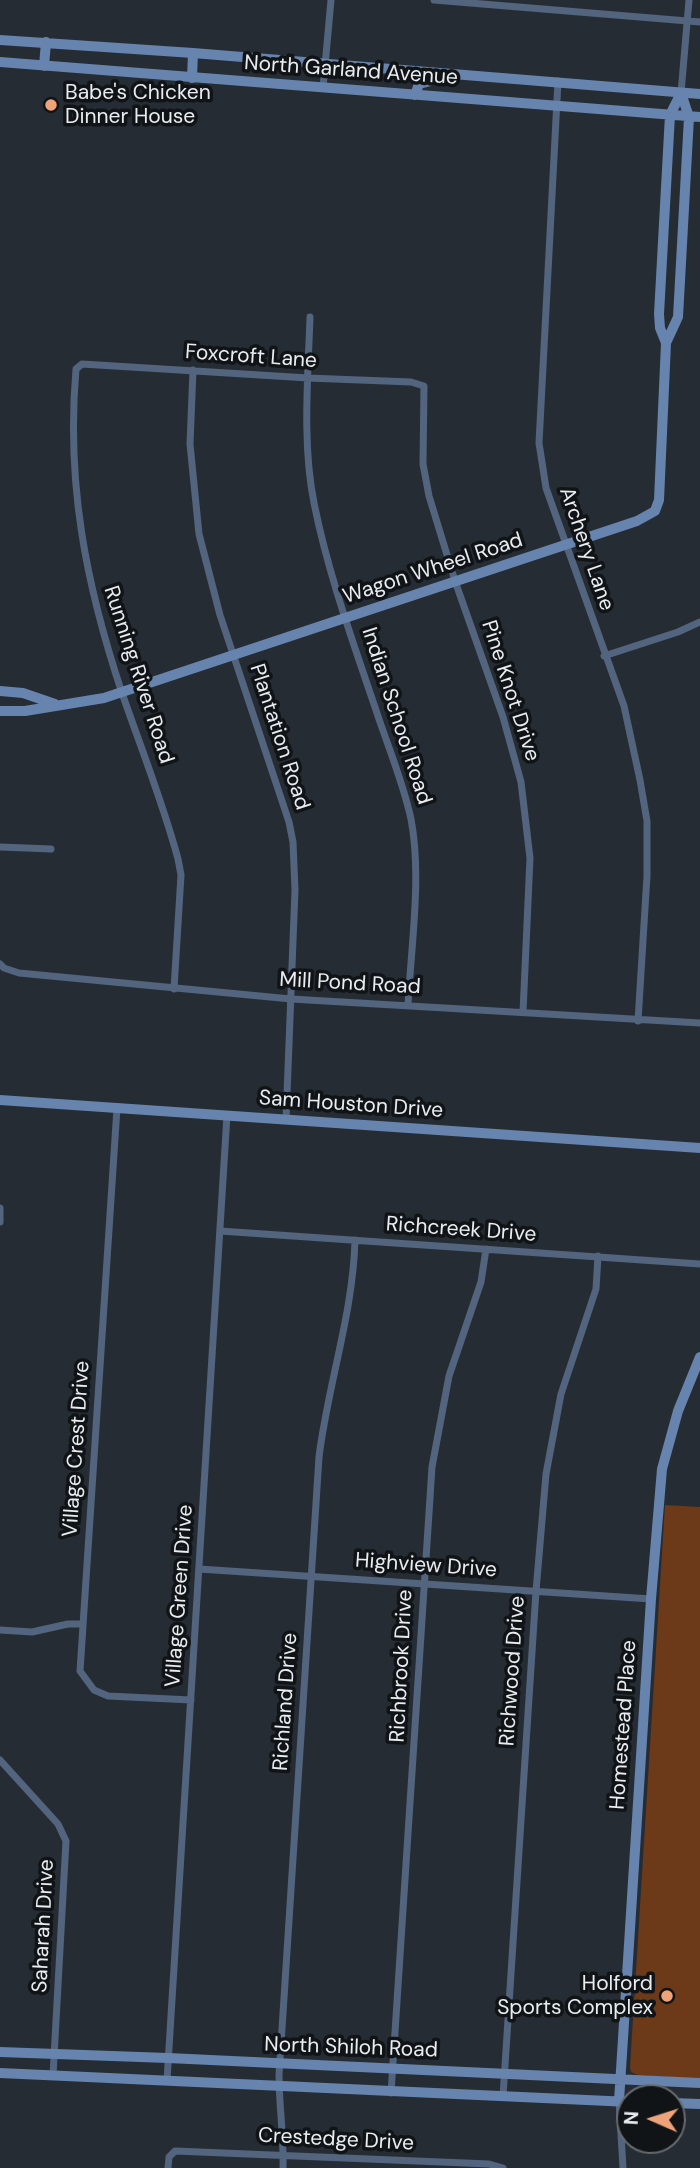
<!DOCTYPE html>
<html>
<head>
<meta charset="utf-8">
<style>
  body { margin:0 }
  #map { position:relative; width:700px; height:2168px; overflow:hidden; background:#262c33; font-family:"DM Sans",sans-serif }
  canvas { display:block }
  .north { position:absolute; left:616px; top:2084px; width:70px; height:70px; box-sizing:border-box; background:#111417; border:2px solid #676b6f; border-radius:50%; rotate:273deg; font-size:19px; font-weight:700; line-height:28px; text-align:center; color:#e9edf2 }
  .north::after { content:''; display:block; margin:auto; width:24px; height:32px; background:#efa378; clip-path:polygon(50% 0,100% 100%,50% 72%,0 100%) }
</style>
</head>
<body>
<div id="map">
<canvas width="700" height="2168"></canvas>
<div class="north">N</div>
</div>
<script>
const context = document.querySelector('canvas').getContext('2d');
context.lineJoin = 'round';
function paint(path, color) {
  context.fillStyle = color;
  context.fill(path, 'evenodd');
}
function strokePath(path, color, width, dash) {
  context.strokeStyle = color;
  context.lineWidth = width;
  context.lineCap = dash ? 'butt' : 'round';
  context.setLineDash(dash || []);
  context.stroke(path);
}
function write(font, color, halo, rows, align = 'center') {
  context.font = font + ' "DM Sans",sans-serif';
  context.lineWidth = 7;
  context.setLineDash([]);
  context.textBaseline = 'middle';
  context.strokeStyle = halo;
  context.fillStyle = color;
  for (const [text, x, y, turn = 0] of rows) {
    context.save();
    context.translate(x, y);
    context.rotate((+turn || 0) * Math.PI / 180);
    context.textAlign = isNaN(turn) ? turn : align;
    if (halo) context.strokeText(text, 0, 0);
    context.fillText(text, 0, 0);
    context.restore();
  }
}
const green = new Path2D(`
  M665,1505l35,2v572l-62,-4 -7,-3 -1,-5z`);
const street = new Path2D(`
  M434,0l266,22
  M558,81l-19,362 7,45 78,218 16,74 7,41v55l-9,145
  M323,88l8,-88
  M681,93l8,-93
  M310,317c-2,61 -8,126 4,186 15,75 42,147 66,219 11,32 24,64 31,97 11,57 0,127 -3,186
  M193,370l-3,74 9,90 21,81 69,207 4,20 2,48 -9,230
  M604,656l74,-24 22,-10
  M0,847l51,2
  M0,964l4,4 15,5 272,26 409,24
  M174,989l7,-114 -3,-16c-15,-56 -37,-111 -56,-166 -36,-108 -56,-210 -46,-324l6,-5 226,14 103,4 13,4 -1,78 6,32 26,85 48,136 18,65 9,76 -7,154
  M117,1108l-37,563 14,19 14,6 83,4
  M0,1208v14
  M220,1231l480,33
  M199,1569l452,30
  M0,1630l32,2 36,-8h15
  M0,1760l58,64 8,17 -13,234
  M167,2080l60,-965
  M391,2093l41,-626 17,-91 32,-94 5,-33
  M503,2096l33,-505 10,-117 15,-80 35,-105 2,-33
  M619,2101l4,67
  M168,2168l1,-11 6,-6 314,13 14,4
  M283,2168c1,-31 -4,-62 -4,-93l40,-618c9,-73 34,-143 36,-217`);
const secondary = new Path2D(`
  M0,40l193,13 507,41
  M0,62l700,55
  M44,66l2,-24
  M192,78l1,-25
  M415,95l4,-11 27,-7
  M666,343l12,-26 11,-200 -8,-24
  M0,691l23,2 32,11
  M0,711h25l79,-13 533,-177 18,-10 4,-11 7,-157 -6,-15 -1,-14 11,-199 11,-22
  M0,1100l700,48
  M0,2052l168,6 532,25
  M0,2073l630,29
  M619,2101l32,-502 11,-130 16,-58 22,-54
  M672,2103l28,1`);
const markers = [
  [51,105,7,"#efa378"],
  [667,1996,7,"#efa378"]
];
const streetNames = [
  ["North Garland Avenue",351,71,4],
  ["Foxcroft Lane",251,357,4],
  ["Archery Lane",586,549,71],
  ["Wagon Wheel Road",433,569,-18],
  ["Running River Road",138,675,72],
  ["Pine Knot Drive",510,691,72],
  ["Indian School Road",396,716,72],
  ["Plantation Road",279,737,72],
  ["Mill Pond Road",350,984,3],
  ["Sam Houston Drive",351,1105,4],
  ["Richcreek Drive",461,1230,4],
  ["Village Crest Drive",77,1449,-86],
  ["Highview Drive",426,1566,4],
  ["Village Green Drive",180,1596,-86],
  ["Richbrook Drive",402,1666,-87],
  ["Richwood Drive",513,1671,-86],
  ["Richland Drive",286,1702,-86],
  ["Homestead Place",624,1725,-86],
  ["Saharah Drive",44,1926,-87],
  ["North Shiloh Road",351,2048,2],
  ["Crestedge Drive",336,2140,3]
];
const poiNames = [
  ["Babe's Chicken",65,93],
  ["Dinner House",65,117],
  ["Holford",653,1984,"right"],
  ["Sports Complex",653,2008,"right"]
];
paint(green, '#6c3919');
strokePath(street, '#52647e', 7);
strokePath(secondary, '#6684ad', 10);
for (const [x, y, r, color] of markers) {
  const dot = new Path2D();
  dot.arc(x, y, r, 0, 2 * Math.PI);
  context.fillStyle = color;
  context.fill(dot);
  strokePath(dot, '#111417', 2.5);
}
write('21px', '#e9edf2', '#111417', streetNames);
write('21px', '#e9edf2', '#111417', poiNames, 'left');
</script>
</body>
</html>
